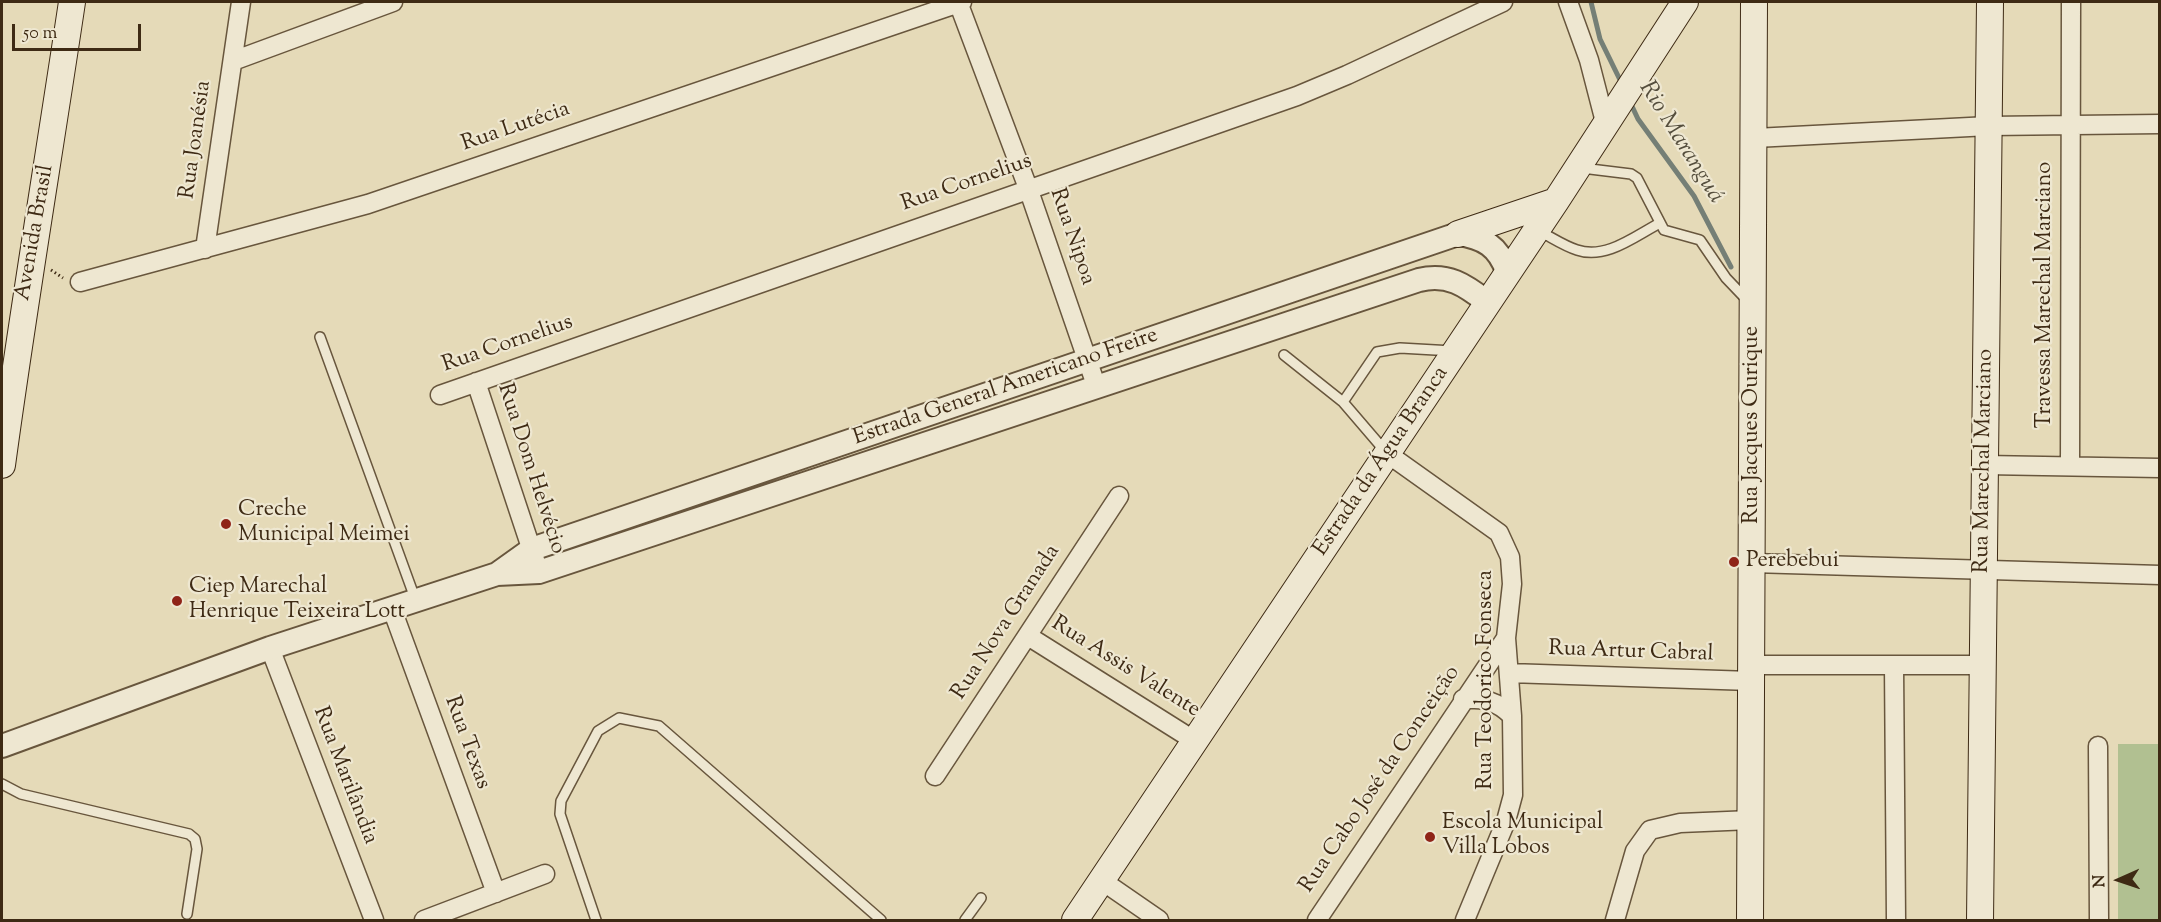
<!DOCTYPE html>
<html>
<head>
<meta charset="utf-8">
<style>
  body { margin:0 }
  #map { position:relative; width:2161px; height:922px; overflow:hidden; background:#e5dab8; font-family:"Sorts Mill Goudy",serif }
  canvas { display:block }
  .frame { position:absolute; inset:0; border:3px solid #3e2a14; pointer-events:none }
  .north { position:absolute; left:2089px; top:850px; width:60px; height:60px; -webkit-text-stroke:4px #eee7d1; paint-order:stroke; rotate:267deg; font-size:16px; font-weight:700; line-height:24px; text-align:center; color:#3e2a14 }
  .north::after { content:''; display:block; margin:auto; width:21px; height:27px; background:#3e2a14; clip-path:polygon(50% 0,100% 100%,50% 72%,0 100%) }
  .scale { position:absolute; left:12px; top:24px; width:129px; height:27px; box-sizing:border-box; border:3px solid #3e2a14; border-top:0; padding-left:8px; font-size:18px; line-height:21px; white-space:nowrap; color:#3e2a14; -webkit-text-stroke:4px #eee7d1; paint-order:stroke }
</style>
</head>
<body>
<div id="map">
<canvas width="2161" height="922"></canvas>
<div class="frame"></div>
<div class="north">N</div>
<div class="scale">50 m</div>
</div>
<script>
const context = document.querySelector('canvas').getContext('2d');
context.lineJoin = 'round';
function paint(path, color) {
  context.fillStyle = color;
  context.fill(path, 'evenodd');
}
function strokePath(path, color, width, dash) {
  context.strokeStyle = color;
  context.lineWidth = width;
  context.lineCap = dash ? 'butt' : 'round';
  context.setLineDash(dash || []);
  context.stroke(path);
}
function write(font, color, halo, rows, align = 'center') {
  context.font = font + ' "Sorts Mill Goudy",serif';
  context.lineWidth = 4.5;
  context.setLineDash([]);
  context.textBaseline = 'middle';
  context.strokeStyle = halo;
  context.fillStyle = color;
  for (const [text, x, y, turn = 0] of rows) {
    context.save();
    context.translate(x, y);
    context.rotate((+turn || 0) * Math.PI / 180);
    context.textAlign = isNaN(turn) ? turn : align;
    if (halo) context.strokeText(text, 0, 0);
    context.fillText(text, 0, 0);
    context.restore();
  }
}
const green = new Path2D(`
  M2118,744h41v176h-41z`);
const stream = new Path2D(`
  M1591,2l9,37 23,47
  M1630,102l8,17 56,77 37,71`);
const path = new Path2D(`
  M51,270l12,8`);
const service = new Path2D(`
  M1582,168l49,6 6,4 27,52 36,10 26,38 21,22
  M1539,231c12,6 25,15 38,19 29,10 58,-14 83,-27
  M320,337l96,264
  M1284,355l59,47
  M1385,451l-42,-49 34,-50 23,-4 53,3
  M2,784l19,10 168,40 6,5 2,10 -10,65
  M596,920l-36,-106 1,-13 37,-70 21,-13 40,8 222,194
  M965,920l16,-22`);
const minor = new Path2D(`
  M958,2l70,186 69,200
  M1568,2l21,58 16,62
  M233,61l160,-59
  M1755,138l234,-12 171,-2
  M205,249l36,-247
  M80,282l288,-78 594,-202
  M476,382l63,190
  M440,395l857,-299 50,-21 156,-73
  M1388,454l111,79 11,24 2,27 -6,54 6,78 1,79 -7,26 -41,99
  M1985,465l175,3
  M2070,465l1,-463
  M1752,563l408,12
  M392,609l104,284
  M1028,636l167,105
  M270,648l104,272
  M1752,665h231
  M1894,665l2,255
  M1509,673l242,8
  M1463,699c21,-1 34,2 49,17
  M2098,746l1,174
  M935,776l184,-280
  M1101,880l58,40
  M424,920l121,-46
  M1317,920l189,-282
  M1615,920l20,-69 15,-21 30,-7 71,-3`);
const tertiary = new Path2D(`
  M497,574l35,-25 926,-315c26,4 40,12 49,37
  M2,746l268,-98 227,-74 42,-2 880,-292c29,-7 46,5 68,22`);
const secondary = new Path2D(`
  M1458,234l98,-33
  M2,465c21,-155 47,-309 70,-463
  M1075,920l481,-719 129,-199
  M1750,920l4,-918
  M1980,920l10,-918`);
const markers = [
  [226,524,6,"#8f2418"],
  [1734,562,6,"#8f2418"],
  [177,601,6,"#8f2418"],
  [1430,837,6,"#8f2418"]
];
const streetNames = [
  ["Rua Lutécia",516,128,-19],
  ["Rua Joanésia",197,140,-82],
  ["Rua Cornelius",967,184,-19],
  ["Avenida Brasil",36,233,-80],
  ["Rua Nipoa",1071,237,71],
  ["Travessa Marechal Marciano",2046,295,-90],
  ["Rua Cornelius",508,345,-19],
  ["Estrada General Americano Freire",1006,388,-19],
  ["Rua Jacques Ourique",1753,425,-90],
  ["Rua Marechal Marciano",1985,461,-89],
  ["Estrada da Água Branca",1382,462,-56],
  ["Rua Dom Helvécio",530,469,72],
  ["Rua Nova Granada",1007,623,-57],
  ["Rua Artur Cabral",1631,653,2],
  ["Rua Assis Valente",1125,668,32],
  ["Rua Teodorico Fonseca",1487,680,-90],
  ["Rua Texas",466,743,70],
  ["Rua Marilândia",344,776,69],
  ["Rua Cabo José da Conceição",1381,780,-56]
];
const poiNames = [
  ["Creche",238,511],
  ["Municipal Meimei",238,536],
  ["Perebebui",1746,562],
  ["Ciep Marechal",189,588],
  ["Henrique Teixeira Lott",189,613],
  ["Escola Municipal",1442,824],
  ["Villa Lobos",1442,849]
];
const waterNames = [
  ["Rio Maranguá",1680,143,58]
];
paint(green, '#b1c091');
strokePath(stream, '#757f76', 5);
strokePath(service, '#68563d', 12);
strokePath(minor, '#68563d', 21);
strokePath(tertiary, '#68563d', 26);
strokePath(secondary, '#3e2a14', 28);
strokePath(path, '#3e2a14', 3, [1.5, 3]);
strokePath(service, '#eee7d1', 9);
strokePath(minor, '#eee7d1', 18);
strokePath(tertiary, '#eee7d1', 22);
strokePath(secondary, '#eee7d1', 26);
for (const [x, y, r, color] of markers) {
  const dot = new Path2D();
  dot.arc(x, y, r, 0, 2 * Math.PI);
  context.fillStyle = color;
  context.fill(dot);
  strokePath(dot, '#eee7d1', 2);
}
write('22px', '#3e2a14', '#eee7d1', streetNames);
write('22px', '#3e2a14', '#eee7d1', poiNames, 'left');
write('italic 24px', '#554e3d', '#eee7d1', waterNames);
</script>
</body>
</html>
